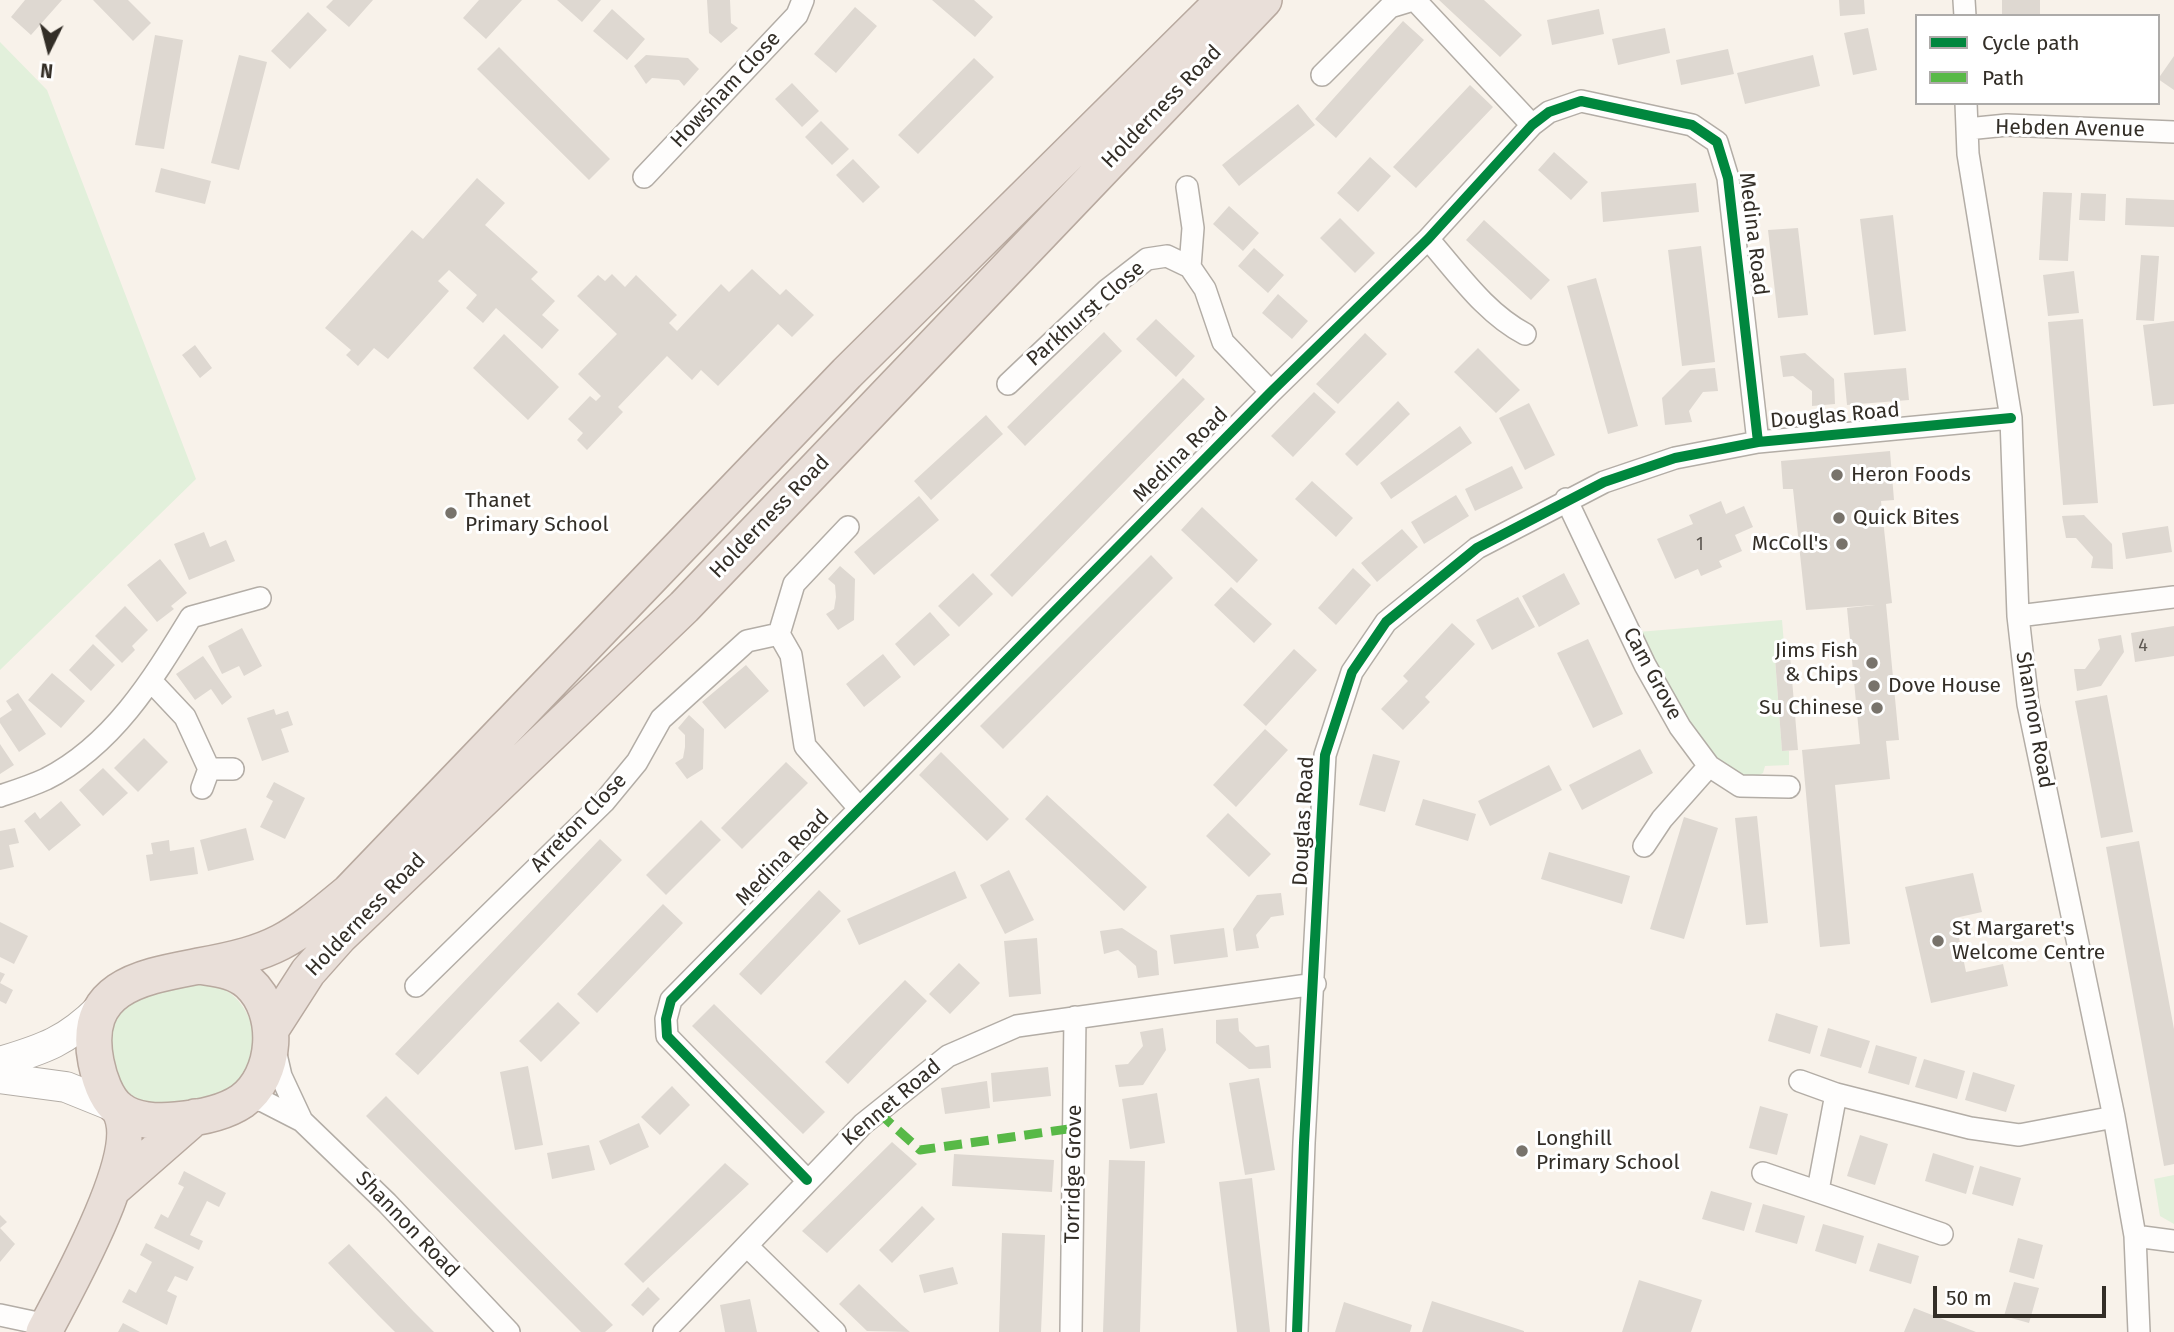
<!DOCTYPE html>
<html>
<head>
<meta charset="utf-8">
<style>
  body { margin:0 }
  #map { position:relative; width:2174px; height:1332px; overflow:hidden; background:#f8f2ea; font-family:"Fira Sans",sans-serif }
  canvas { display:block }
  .legend { position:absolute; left:1915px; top:14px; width:245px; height:91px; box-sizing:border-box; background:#fff; border:2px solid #adaba9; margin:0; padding:9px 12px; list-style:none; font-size:21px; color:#332e27 }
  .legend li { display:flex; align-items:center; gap:14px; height:35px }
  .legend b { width:35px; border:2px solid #adaba9 }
  .north { position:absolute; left:14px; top:14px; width:70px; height:70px; -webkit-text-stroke:5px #fff; paint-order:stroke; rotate:186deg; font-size:19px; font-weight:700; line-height:28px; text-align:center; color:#332e27 }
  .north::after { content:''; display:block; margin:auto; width:24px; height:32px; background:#332e27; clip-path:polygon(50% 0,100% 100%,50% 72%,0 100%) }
  .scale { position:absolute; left:1933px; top:1286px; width:173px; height:32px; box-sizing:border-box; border:4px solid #332e27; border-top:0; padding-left:9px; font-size:21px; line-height:24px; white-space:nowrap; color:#332e27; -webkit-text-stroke:5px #fff; paint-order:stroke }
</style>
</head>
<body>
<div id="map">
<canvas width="2174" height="1332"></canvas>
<ul class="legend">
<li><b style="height:9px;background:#00873e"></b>Cycle path</li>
<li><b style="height:9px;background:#58b947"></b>Path</li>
</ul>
<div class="north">N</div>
<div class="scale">50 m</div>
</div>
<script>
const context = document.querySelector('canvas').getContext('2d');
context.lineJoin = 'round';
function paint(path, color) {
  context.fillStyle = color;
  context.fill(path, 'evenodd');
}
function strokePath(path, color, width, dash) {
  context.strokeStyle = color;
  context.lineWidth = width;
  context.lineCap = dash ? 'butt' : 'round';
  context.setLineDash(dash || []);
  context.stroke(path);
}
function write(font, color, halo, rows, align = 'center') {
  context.font = font + ' "Fira Sans",sans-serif';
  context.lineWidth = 6;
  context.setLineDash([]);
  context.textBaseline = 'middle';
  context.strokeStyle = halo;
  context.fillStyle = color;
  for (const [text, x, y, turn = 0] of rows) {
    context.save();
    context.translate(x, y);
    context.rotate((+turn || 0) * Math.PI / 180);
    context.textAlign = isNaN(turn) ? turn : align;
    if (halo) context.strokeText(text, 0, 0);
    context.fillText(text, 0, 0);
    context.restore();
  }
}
const green = new Path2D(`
  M0,42l47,48 149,389 -196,191z
  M1782,620l2,24 -10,2 8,105h7v14l-24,1 -2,7 -14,7 -40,-23 -19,-24 -52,-101z
  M189,981c14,2 29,3 41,12 26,20 32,60 12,86 -25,32 -100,37 -125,4 -9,-10 -8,-38 -10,-52l22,-31z
  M2174,1175v49l-14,-8 -6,-37z`);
const building = new Path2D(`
  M25,0h37l-31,35 -20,-18z
  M93,0h35l23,23 -18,18z
  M333,0h40l-24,27 -23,-20z
  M479,0h43l-36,39 -23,-21z
  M557,0h44l-19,22z
  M707,0h23l1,23 7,5 -17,15 -12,-10z
  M932,0h42l19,17 -18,20z
  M1439,0h45l38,35 -22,22z
  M1839,0h25l1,14 -25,2z
  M2002,0h38v16h-38z
  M855,7l22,19 -41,47 -22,-19z
  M612,9l33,30 -18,21 -34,-29z
  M1599,9l5,25 -52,11 -5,-25z
  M308,12l19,18 -37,39 -19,-18z
  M1403,21l21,19 -88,98 -21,-19z
  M1665,28l5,25 -52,12 -6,-26z
  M1868,28l9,42 -24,5 -9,-42z
  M155,35l28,5 -19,109 -29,-4z
  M499,47l111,112 -21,21 -112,-111z
  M1728,49l6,25 -53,11 -5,-25z
  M239,55l28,7 -28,108 -28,-7z
  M646,55l42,3 11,11 -15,17 -5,-6 -27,-2 -6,6 -12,-18z
  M1813,55l7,31 -75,18 -8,-31z
  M2174,56v34l-16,-11z
  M974,58l20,19 -76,77 -20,-19z
  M792,83l27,28 -17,16 -27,-28z
  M1470,85l23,22 -77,81 -23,-21z
  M1298,104l17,21 -76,61 -17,-21z
  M821,121l28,28 -17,16 -27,-28z
  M1554,152l34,30 -17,18 -33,-30z
  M1370,157l21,19 -33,36 -21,-19z
  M853,159l27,28 -17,16 -27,-28z
  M161,168l50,13 -6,23 -50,-12z
  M477,178l28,25 -20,22 53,47 -7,7 24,22 -13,14 17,15 -17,19 -46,-41 -13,15 -17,-15 11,-13 -28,-25 -11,11 11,10 -61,68 -14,-11 -16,18 -12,-11 5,-5 -26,-22 87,-98 11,9z
  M1696,183l3,29 -96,10 -2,-30z
  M2043,192l29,1 -4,68 -29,-1z
  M2081,193l25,1 -1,27 -26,-1z
  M2126,198l48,2v27l-49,-2z
  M1229,206l30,27 -16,18 -30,-27z
  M1893,215l13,116 -32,4 -14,-116z
  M1340,218l35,35 -20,20 -35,-35z
  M1484,220l66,60 -19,20 -65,-60z
  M1798,228l10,87 -30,3 -10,-88z
  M1701,246l14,116 -33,4 -14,-116z
  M1254,248l30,27 -16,18 -30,-27z
  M2141,255l18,1 -5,65 -18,-1z
  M752,269l28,26 6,-6 28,26 -22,22 -14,-13 -60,62 -17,-16 -9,10 -25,-24 -49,51 5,5 -36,38 -10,-10 6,-7 -15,-14 22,-23 6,5 5,-5 -23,-22 39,-40 -40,-38 21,-21 7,6 7,-7 13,13 11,-12 41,40 -8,8 8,8 44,-47 8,8z
  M2074,271l5,42 -31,3 -5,-41z
  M1596,278l42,148 -30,8 -41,-148z
  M1278,294l30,27 -16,18 -30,-26z
  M1156,319l39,37 -19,21 -40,-38z
  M2083,319l15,184 -35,2 -15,-183z
  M2174,321v83l-21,2 -10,-81z
  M1104,332l18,19 -97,95 -18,-19z
  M1365,333l22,21 -49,50 -22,-20z
  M504,334l55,53 -31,33 -55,-52z
  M195,345l17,23 -12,10 -18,-23z
  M1478,348l42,42 -24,23 -42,-41z
  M1805,353l29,26 1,25 -23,2v-15l-19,-15 -10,1 -3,-21z
  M1715,368l3,23 -15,1 -14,19 3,11 -27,3 -3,-27 28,-28z
  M1906,368l3,32 -62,5 -3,-32z
  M1183,378l22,21 -193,198 -22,-22z
  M1314,392l22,20 -43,45 -22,-21z
  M1398,401l12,13 -53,52 -12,-12z
  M1529,403l26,52 -30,15 -26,-52z
  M986,415l17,19 -72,66 -17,-19z
  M1460,426l12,17 -81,56 -11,-16z
  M1890,451l4,49 -13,1 11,102 -6,1 13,136 -13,1 4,38 -55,6 15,159 -30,3 -18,-197 58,-6 -13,-136 28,-3 -69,5 -13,-121h-10l-2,-28z
  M1512,466l11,22 -48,23 -10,-22z
  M1312,481l41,37 -17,19 -41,-38z
  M1456,495l13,21 -45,28 -13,-22z
  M919,496l20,24 -65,55 -20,-23z
  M1721,501l5,13 18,-8 9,21 -18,8 7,16 -23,10 3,6 -21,9 -3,-7 -23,10 -18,-40 36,-15 -4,-9z
  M1202,507l56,53 -21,23 -56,-53z
  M2084,515l28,29 1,25 -22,-1 2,-11 -17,-19h-10l-4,-22z
  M2168,526l4,26 -46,7 -4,-26z
  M1402,529l16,18 -41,35 -16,-19z
  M204,532l6,15 16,-7 9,21 -46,19 -15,-36z
  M1151,555l22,23 -170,171 -23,-23z
  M160,559l27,34 -16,13 3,3 -17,13 -30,-37z
  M840,566l15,13 -1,41 -16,10 -12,-16 8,-5 2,-12 -1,-12 -7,-6z
  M1353,568l18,17 -35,40 -18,-17z
  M973,573l20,21 -34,33 -21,-21z
  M1564,573l16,31 -41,23 -17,-31z
  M1231,587l41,37 -18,19 -40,-38z
  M1518,597l17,30 -43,23 -16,-30z
  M125,606l23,24 -16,16 3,4 -13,13 -27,-27z
  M930,612l20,23 -36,31 -19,-22z
  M1452,623l23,21 -50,53 5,5 -27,28 -22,-21 27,-28 -5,-5z
  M2174,626v30l-39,6 -4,-29z
  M242,628l20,38 -18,10 -5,-10 -17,8 -14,-28z
  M2121,635l3,17 -23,34 -24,5 -3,-22h11l15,-20 -2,-10z
  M1588,639l35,75 -30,14 -36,-75z
  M93,644l22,21 -24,26 -22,-21z
  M1789,644l9,106 -16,1 -8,-106z
  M1294,649l23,21 -51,56 -23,-21z
  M883,654l18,23 -37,30 -18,-23z
  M203,656l29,41 -10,8 -11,-16 -16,11 -19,-26z
  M746,665l23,26 -44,38 -23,-27z
  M52,673l33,28 -24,27 -33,-28z
  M18,693l28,41 -27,18 -19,-29v-5l12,-8 -6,-9z
  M2107,695l26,137 -32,6 -26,-137z
  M274,709l2,6 12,-4 5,14 -12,4 8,23 -27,9 -15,-43z
  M689,715l15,14 -1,40 -16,10 -12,-16 8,-5 2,-11v-12l-7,-7z
  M1265,729l23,21 -52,57 -23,-22z
  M144,738l24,24 -30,30 -24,-24z
  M0,744l14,21 -14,9z
  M1640,749l13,24 -71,37 -13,-25z
  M941,752l68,67 -22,22 -68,-66z
  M1373,754l27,7 -15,51 -26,-7z
  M786,762l22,21 -66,66 -21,-21z
  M1549,765l13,25 -72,36 -12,-25z
  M103,768l25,25 -25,23 -24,-26z
  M274,782l31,16 -20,41 -25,-12 13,-26 -7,-4z
  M1047,795l100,92 -23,24 -99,-92z
  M1423,799l53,15 -8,27 -53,-16z
  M61,801l20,24 -32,26 -25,-30 11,-9 5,7z
  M1228,813l43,41 -22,23 -43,-41z
  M1757,816l11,107 -22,2 -11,-107z
  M1684,817l34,11 -34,111 -34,-10z
  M701,820l20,20 -55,55 -20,-20z
  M15,828l4,15 -10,2 5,22 -14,3v-39z
  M246,828l8,32 -46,11 -8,-31z
  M600,839l22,21 -204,215 -23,-21z
  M169,840l1,11 24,-4 4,27 -48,7 -4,-26 7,-1 -2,-11z
  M2139,841l35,188v135l-10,2 -58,-319z
  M1549,852l81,24 -8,28 -81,-25z
  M1009,870l25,50 -29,14 -25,-49z
  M955,871l12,27 -108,47 -12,-26z
  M1973,873l9,39 -27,6 11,54 37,-8 5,22 -77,17 -26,-116z
  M819,890l22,21 -80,84 -22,-21z
  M1281,893l3,22 -13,2 -15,18 3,13 -23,3 -3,-22 24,-34z
  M663,904l20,19 -86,90 -20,-19z
  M0,922l28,14 -14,28 -14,-7z
  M1122,928l35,23 2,24 -21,3 -2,-12 -18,-16 -14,4 -4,-23z
  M1224,928l4,29 -54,7 -4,-29z
  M1037,938l4,56 -32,3 -5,-56z
  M959,963l21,20 -30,31 -21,-20z
  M0,972l5,2 -5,9 13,7 -7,14 -6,-3z
  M905,980l22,21 -79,83 -23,-22z
  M558,1002l22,21 -39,39 -22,-21z
  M714,1004l111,108 -22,22 -111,-108z
  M1776,1013l42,13 -8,28 -42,-13z
  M1238,1018l1,13 17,16 13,-2 2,23 -22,1 -33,-26v-23z
  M1163,1028l3,22 -23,35 -24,2 -4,-22 13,-1 15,-18 -3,-14z
  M1828,1028l42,13 -9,27 -41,-12z
  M1876,1045l41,12 -8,28 -41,-12z
  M1924,1059l41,12 -8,28 -42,-12z
  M528,1066l15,79 -28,5 -15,-78z
  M1048,1067l3,29 -58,6 -2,-29z
  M1973,1072l42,13 -9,27 -41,-12z
  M1259,1078l16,92 -30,5 -16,-92z
  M987,1081l3,27 -45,6 -4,-26z
  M672,1086l18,19 -30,30 -19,-18z
  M1157,1093l8,50 -35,6 -8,-50z
  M386,1096l227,229 -8,7h-24l-215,-216z
  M1760,1106l28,8 -11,41 -28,-7z
  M639,1123l10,24 -39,18 -11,-24z
  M1860,1135l28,9 -13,41 -28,-9z
  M892,1142l25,22 -90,89 -25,-22z
  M589,1145l6,25 -43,9 -5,-26z
  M1933,1153l41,13 -8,28 -41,-13z
  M954,1154l100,6 -2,32 -100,-6z
  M1109,1160l36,1 -5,171h-37z
  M725,1163l24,21 -106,99 -19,-19z
  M1980,1166l41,12 -8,28 -41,-12z
  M184,1171l42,22 -7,14 -12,-6 -17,34 13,6 -4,9 -45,-22 7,-14 7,4 16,-31 -6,-3z
  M1252,1178l5,42 13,112h-33l-13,-108 -5,-42z
  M1711,1191l41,12 -8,28 -42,-12z
  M1763,1204l42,12 -8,28 -42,-12z
  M922,1206l13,13 -43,44 -13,-13z
  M0,1215l7,7 -7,6 15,16 -15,18z
  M1823,1224l41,12 -8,28 -41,-13z
  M1002,1233l43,2 -4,97h-42z
  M2018,1238l25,7 -9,34 -25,-7z
  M146,1243l48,24 -7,14 -12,-5 -8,15 10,5 -10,29 -45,-23 7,-13 7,4 16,-31 -12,-7z
  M1878,1243l41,13 -8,28 -42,-13z
  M349,1244l65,68 20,20h-39l-17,-17 -50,-52z
  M953,1267l5,17 -34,9 -5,-18z
  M1639,1280l63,20 -11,32h-69z
  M2014,1282l25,6 -10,35 -25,-7z
  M859,1284l43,41 8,7 -43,-1 -28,-27z
  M648,1287l12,12 -17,17 -12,-11z
  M750,1299l7,33h-32l-5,-27z
  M1432,1301l92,30v1h-102z
  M1344,1302l68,23 -2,7h-75z
  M1914,1308l62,24h-72z
  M123,1323l17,9h-22z`);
const minor = new Path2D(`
  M1415,0l117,125
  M1964,0l1,16
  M1322,75l68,-68 23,-7
  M1966,103l2,51 43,264 7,198 10,88 86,413 21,119 4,96
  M1967,129l40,-4 167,7
  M644,177l153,-162 6,-15
  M1187,187l6,41 -3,39
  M1428,239c30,34 57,74 97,95
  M1008,384l99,-94 40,-31 20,-3 23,11 15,22 18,53 48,50
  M1566,499l79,166 35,62 29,39 31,20 49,1
  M848,527l-54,57 -15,50 12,21 14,91 54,62
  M2018,616l156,-19
  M152,682l33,35 24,52
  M202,788l7,-19h24
  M0,796c15,-5 31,-10 46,-17 67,-34 107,-100 145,-162l69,-19
  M1644,846l18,-27 47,-53
  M416,986l188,-184 33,-40 24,-43 86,-78 32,-7
  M275,1050l6,26 21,45
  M1800,1081l36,13 134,34 49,7 95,-18
  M239,1104l13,-5 11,2 39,20 85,82 122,129
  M1763,1173l179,61
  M807,1180l-140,-144 -1,-17 5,-19 600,-608 157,-153 104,-114 17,-13 32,-11 111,24 25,17 11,36 30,264
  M1818,1190l18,-96
  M2135,1236l39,5
  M748,1247l87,85
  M0,1315l47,10
  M664,1332l199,-208 85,-68 69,-30 298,-42
  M1071,1332l4,-315
  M1297,1332l7,-189 21,-388 27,-83 34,-50 91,-74 127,-66 71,-24 83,-16 253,-24`);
const secondary = new Path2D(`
  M0,1062c44,-13 67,-21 100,-54
  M0,1078l66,9 52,21`);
const trunk = new Path2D(`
  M199,966c77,-14 91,-25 150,-74l498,-519 377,-373
  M199,966c18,3 36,4 50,17 32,29 28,93 -7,118 -19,13 -44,17 -66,19 -18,2 -42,1 -57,-11 -13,-10 -20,-32 -23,-47 -15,-76 46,-85 103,-96z
  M272,1028l36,-56 32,-36 344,-329 580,-607
  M115,1187l80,-70
  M44,1332c22,-43 103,-182 74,-224`);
const quiet = new Path2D(`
  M878,1112l42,38 155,-22`);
const cycleway = new Path2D(`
  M807,1180l-140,-144 -1,-17 5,-19 600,-608 157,-153 104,-114 17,-13 32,-11 111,24 25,17 11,36 30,264
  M1297,1332l7,-189 21,-388 27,-83 34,-50 91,-74 127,-66 71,-24 83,-16 253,-24`);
const markers = [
  [1837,475,7,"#78736b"],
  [451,513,7,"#78736b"],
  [1839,518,7,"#78736b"],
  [1842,544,7,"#78736b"],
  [1872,663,7,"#78736b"],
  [1874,686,7,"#78736b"],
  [1877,708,7,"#78736b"],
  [1938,941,7,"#78736b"],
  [1522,1151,7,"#78736b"]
];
const numberNames = [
  ["1",1700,545],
  ["4",2143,646]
];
const streetNames = [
  ["Howsham Close",726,90,-47],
  ["Holderness Road",1162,107,-46],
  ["Hebden Avenue",2070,129,1],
  ["Medina Road",1753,234,83],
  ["Parkhurst Close",1086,314,-41],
  ["Douglas Road",1835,416,-5],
  ["Medina Road",1181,455,-45],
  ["Holderness Road",770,517,-46],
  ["Cam Grove",1652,674,62],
  ["Shannon Road",2034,720,80],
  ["Douglas Road",1304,821,-87],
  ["Arreton Close",579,823,-46],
  ["Medina Road",783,858,-46],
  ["Holderness Road",366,915,-46],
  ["Kennet Road",892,1103,-40],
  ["Torridge Grove",1074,1174,-89],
  ["Shannon Road",407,1225,46]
];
const poiNames = [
  ["Heron Foods",1851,475],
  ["Thanet",465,501],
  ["Primary School",465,525],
  ["Quick Bites",1853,518],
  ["McColl's",1828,544,"right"],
  ["Jims Fish",1858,651,"right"],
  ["& Chips",1858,675,"right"],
  ["Dove House",1888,686],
  ["Su Chinese",1863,708,"right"],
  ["St Margaret's",1952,929],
  ["Welcome Centre",1952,953],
  ["Longhill",1536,1139],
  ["Primary School",1536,1163]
];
paint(green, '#e2f0db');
paint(building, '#ded8d1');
strokePath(minor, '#b3ada6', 24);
strokePath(secondary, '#b3ada6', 32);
strokePath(trunk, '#b8a99f', 38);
strokePath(minor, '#fefdfc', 21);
strokePath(secondary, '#fefdfc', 30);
strokePath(trunk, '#e9dfd9', 35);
strokePath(quiet, '#58b947', 9, [18, 9]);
strokePath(cycleway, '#00873e', 10);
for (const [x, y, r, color] of markers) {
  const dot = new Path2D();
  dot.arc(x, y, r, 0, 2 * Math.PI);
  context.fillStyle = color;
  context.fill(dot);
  strokePath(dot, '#fff', 2.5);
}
write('18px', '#5e5852', null, numberNames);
write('21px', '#332e27', '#fff', streetNames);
write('21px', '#332e27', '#fff', poiNames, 'left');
</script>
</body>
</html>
